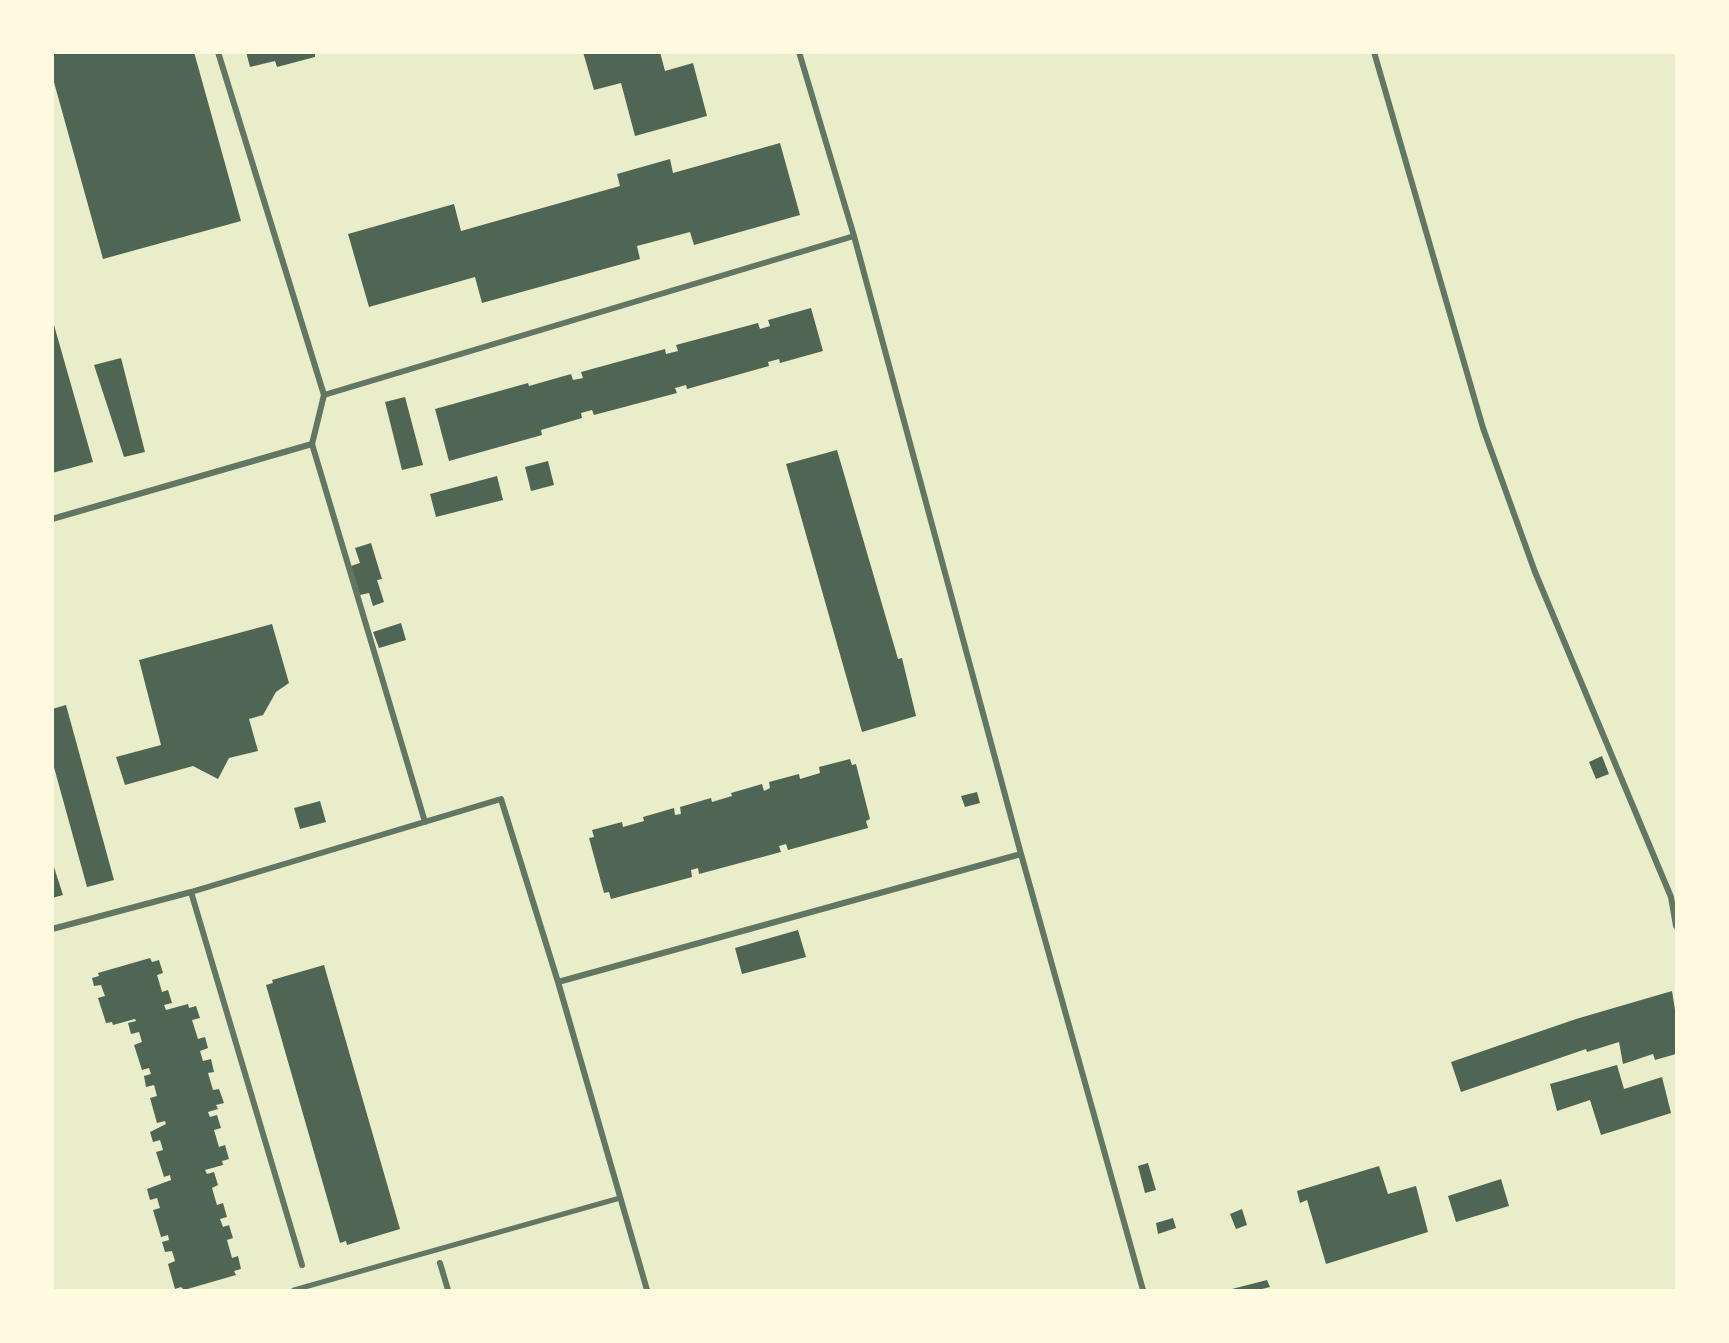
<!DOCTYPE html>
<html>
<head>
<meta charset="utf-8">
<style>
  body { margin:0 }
  #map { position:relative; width:1729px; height:1343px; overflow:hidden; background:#e9edc9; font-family:"Zilla Slab",serif }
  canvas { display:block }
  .frame { position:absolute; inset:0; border:54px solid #fefae0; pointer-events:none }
</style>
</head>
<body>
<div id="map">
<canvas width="1729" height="1343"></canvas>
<div class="frame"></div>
</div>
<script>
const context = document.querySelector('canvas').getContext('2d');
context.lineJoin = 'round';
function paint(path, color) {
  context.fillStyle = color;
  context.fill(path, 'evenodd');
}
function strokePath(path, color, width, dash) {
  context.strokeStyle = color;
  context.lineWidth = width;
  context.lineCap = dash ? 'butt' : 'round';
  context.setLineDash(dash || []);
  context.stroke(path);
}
const building = new Path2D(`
  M52,52h142l47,169 -138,38 -51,-184z
  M246,52h69v5l-38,10 -2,-6 -25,6z
  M583,52h77l5,19 28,-8 14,53 -72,20 -14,-53 -27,7z
  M780,143l20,72 -106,30 -4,-13 -53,14 3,13 -158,44 -7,-26 -106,30 -21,-73 106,-30 7,27 159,-45 -3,-12 53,-15 3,14z
  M811,308l12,43 -43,12 -1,-4 -11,3 1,4 -82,23 -1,-4 -11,3 2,5 -83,22 -2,-5 -11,3 1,5 -41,12 1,5 -93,26 -14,-52 93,-26 1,3 42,-12 2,6 10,-2 -2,-6 84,-23 1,5 12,-3 -2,-6 82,-22 2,6 10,-3 -2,-6z
  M52,318l41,144 -41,11z
  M121,358l24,94 -21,5 -30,-92z
  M405,397l18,68 -21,5 -17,-68z
  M837,450l61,209 4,-1 14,58 -54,16 -76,-268z
  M548,461l6,24 -23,6 -6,-24z
  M497,476l6,24 -67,17 -6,-23z
  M371,543l11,36 -5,1 7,22 -11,4 -4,-13 -9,2 -9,-29 9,-3 -5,-15z
  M401,623l5,17 -27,8 -6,-16z
  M272,624l17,59 -13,9 -13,23 -14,4 9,32 -29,7 -11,21 -25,-13 -68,19 -9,-28 45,-12 -22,-85z
  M66,705l48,175 -27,7 -35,-127v-51z
  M1602,756l7,18 -13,5 -7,-17z
  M850,759l2,6 4,-1 14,55 -4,2 2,7 -80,22 -2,-6 -7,2 2,6 -82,22 -1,-6 -7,2 1,7 -81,22 -2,-7 -5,1 -15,-55 5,-1 -2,-7 30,-8 1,5 21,-6 -1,-4 31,-9 1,7 6,-1 -1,-7 31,-9 1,4 20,-6 -1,-3 31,-9 2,7 6,-3 -1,-6 30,-8 1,5 20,-6 -1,-6z
  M977,792l3,11 -15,4 -4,-11z
  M320,801l6,21 -26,7 -6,-21z
  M52,861l11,34 -11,3z
  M798,930l8,27 -64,17 -7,-26z
  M150,958l2,4 7,-2 4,13 -6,2 5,17 6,-2 4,13 -8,2 2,5 22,-6 1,4 7,-2 4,12 -8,2 6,19 7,-2 3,11 -8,3 3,10 8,-2 3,13 -6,1 5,17 6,-1 5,14 -8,2 2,4 -10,3 2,5 7,-2 4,13 -7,2 5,17 6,-2 4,14 -7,2 1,4 -18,5 2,4 7,-2 4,13 -6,3 5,17 6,-2 4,14 -7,2 3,8 6,-2 4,13 -6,2 5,18 6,-2 3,13 -7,2 2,4 -52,15 -3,-3 -6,2 -7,-25 7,-3 -3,-10 -7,1 -3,-10 7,-2 -1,-5 -7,2 -8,-27 7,-2 -3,-10 -7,2 -3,-11 24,-9 -1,-5 -6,2 -8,-25 7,-2 -3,-10 -7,2 -3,-10 16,-8 -1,-3 -8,2 -7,-25 7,-2 -3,-11 -8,2 -2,-11 7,-2 -2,-6 -7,2 -8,-25 8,-3 -3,-10 -8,2 -3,-11 8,-2 -1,-2 -22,6 -1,-3 -6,1 -8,-25 7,-2 -4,-11 -7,1 -2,-8 7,-2 -1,-3z
  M324,965l76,264 -53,16 -1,-4 -6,2 -74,-258 7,-2 -1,-3z
  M1672,991l4,25v38l-21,6 -2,-6 -30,10 -4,-22 -32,10 -1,-3 -125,43 -10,-30 125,-43z
  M1617,1065l7,24 38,-12 9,36 -70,22 -11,-35 -33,11 -7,-27z
  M1148,1163l8,27 -11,3 -7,-27z
  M1379,1166l9,28 28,-8 12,46 -102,32 -19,-64 -7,3 -3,-12z
  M1501,1179l8,27 -53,16 -8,-26z
  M1242,1209l5,16 -11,4 -6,-15z
  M1173,1218l3,10 -18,6 -2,-11z
  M1267,1280l3,7 -12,3h-30z`);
const pedestrian = new Path2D(`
  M294,1290l326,-92`);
const minor = new Path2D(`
  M218,52l106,343 -12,49 113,378
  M799,52l55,184 167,618 122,436
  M1374,52l109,376 52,144 136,325 5,29
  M324,395l530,-159
  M52,519l260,-75
  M191,892l111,373
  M52,929l139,-37 310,-93 57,183 89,308
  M558,982l463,-128
  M440,1263l8,27`);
paint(building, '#4f6655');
strokePath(pedestrian, '#617663', 5);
strokePath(minor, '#617663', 6);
</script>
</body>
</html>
